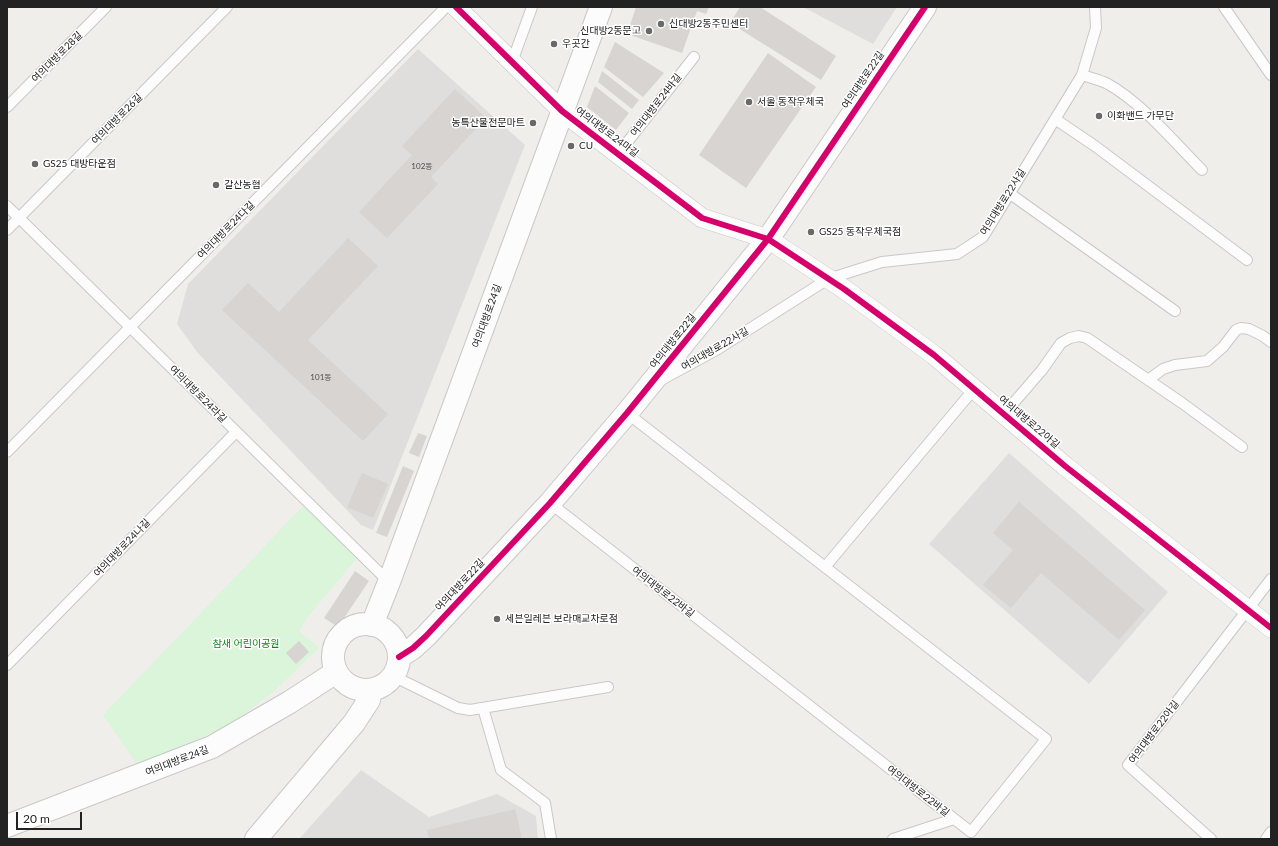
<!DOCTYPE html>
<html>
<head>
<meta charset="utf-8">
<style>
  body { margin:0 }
  #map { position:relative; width:1278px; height:846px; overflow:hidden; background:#f0eeeb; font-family:Lato,sans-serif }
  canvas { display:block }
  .frame { position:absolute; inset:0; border:8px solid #222; pointer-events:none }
  .scale { position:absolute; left:16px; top:812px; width:66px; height:18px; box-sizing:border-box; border:2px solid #222; border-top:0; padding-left:5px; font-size:12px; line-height:14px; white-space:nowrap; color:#222; -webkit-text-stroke:3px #fff; paint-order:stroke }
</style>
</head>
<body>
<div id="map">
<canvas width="1278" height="846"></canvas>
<div class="frame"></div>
<div class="scale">20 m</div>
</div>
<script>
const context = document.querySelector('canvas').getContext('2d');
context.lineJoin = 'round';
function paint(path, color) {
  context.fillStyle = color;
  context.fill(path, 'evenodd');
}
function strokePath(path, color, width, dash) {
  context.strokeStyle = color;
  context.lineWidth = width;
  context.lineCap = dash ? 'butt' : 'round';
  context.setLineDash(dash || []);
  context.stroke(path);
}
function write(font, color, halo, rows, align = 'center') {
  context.font = font + ' Lato,"Noto Sans KR",sans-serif';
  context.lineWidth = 3;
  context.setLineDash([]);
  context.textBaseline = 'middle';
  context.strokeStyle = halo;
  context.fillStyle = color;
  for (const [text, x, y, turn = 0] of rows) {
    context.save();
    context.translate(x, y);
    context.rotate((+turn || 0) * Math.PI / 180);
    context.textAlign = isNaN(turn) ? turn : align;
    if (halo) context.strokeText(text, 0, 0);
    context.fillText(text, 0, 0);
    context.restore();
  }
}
const residential = new Path2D(`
  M803,7h94l-24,37z
  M418,49l107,96 -152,385 -12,-5 -164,-173 -20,-28 11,-40z
  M1009,453l159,139 -79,92 -160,-140z
  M361,770l68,47 68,-23 39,22 2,23h-239z`);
const park = new Path2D(`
  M303,506l54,52 -50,60 -8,13 20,17 -49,47 -45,32 -87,39 -35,-51z`);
const building = new Path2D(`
  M636,7h73l-3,7 -9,-3 -15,42 -55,-19z
  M740,7h20l76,49 -15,24 -91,-57z
  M615,42l49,31 -21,24 -39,-30z
  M768,53l48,34 -70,101 -47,-33z
  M602,71l37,29 -7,9 -34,-27z
  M595,86l34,27 -13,17 -29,-23z
  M455,89l31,29 -55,59 7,7 -51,54 -28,-26 53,-57 -10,-9z
  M348,238l30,28 -70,74 80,74 -25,27 -141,-131 26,-27 31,29z
  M418,433l9,3 -8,21 -10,-4z
  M403,466l11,5 -27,66 -11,-4z
  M362,473l26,11 -15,34 -26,-11z
  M1019,502l126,108 -26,30 -78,-67 -30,35 -28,-23 30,-35 -20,-17z
  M355,571l14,10 -31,46 -14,-9z
  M299,641l10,11 -13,12 -10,-11z
  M515,809l7,30h-93l-2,-9z`);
const service = new Path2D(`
  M1224,7l47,68
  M512,62l20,-55
  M1082,75c9,3 18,5 26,9 34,19 66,58 94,86
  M7,107l99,-100
  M1055,119l40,27 152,114
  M618,154l76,-97
  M1009,193l166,118
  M7,206l382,376
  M7,230l220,-223
  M661,380l57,-31 110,-70 54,-17 75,-8 26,-17 99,-162 14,-47 -1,-21
  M1148,380l15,-11 12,-4 32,-4 16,-14 13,-17 5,-2 8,1 14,7 8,6
  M1004,414l38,-44 19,-27 9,-5 9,-2 8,2 95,65 60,44
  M7,452l439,-445
  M550,503l421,329 75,-93 -419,-326
  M825,567l149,-178
  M7,665l229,-233
  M393,676l65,32 12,2 138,-23
  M483,708l18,62 44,33 6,36
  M893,839l61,-20
  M1211,839l-83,-74 143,-186
  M1266,839l5,-7`);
const minor = new Path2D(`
  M456,7l106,104 56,43 84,64 66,21 76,50 90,66 131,111 206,162`);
const tertiary = new Path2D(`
  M333 657a33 33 0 1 1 66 0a33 33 0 1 1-66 0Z
  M372,625l17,-43 212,-575
  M399,657l14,-9 13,-12 124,-133 77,-90 141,-174 157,-232
  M7,826l205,-79 78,-45 46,-30
  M256,839l98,-116 15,-23 2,-10`);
const cycleway = new Path2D(`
  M456,7l106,104 56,43 84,64 66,21 76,50 90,66 131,111 206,162
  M399,657l14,-9 13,-12 124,-133 77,-90 141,-174 157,-232`);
const markers = [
  [661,24,4,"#6a6968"],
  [649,31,4,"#6a6968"],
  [554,44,4,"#6a6968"],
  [749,102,4,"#6a6968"],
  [1099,116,4,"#6a6968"],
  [533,123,4,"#6a6968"],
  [571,146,4,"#6a6968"],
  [35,164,4,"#6a6968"],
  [216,185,4,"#6a6968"],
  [811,232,4,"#6a6968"],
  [497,619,4,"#6a6968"]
];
const numberNames = [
  ["102동",422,166],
  ["101동",321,377]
];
const poiNames = [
  ["신대방2동주민센터",669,24],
  ["신대방2동문고",641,31,"right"],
  ["우곳간",562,44],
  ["서울 동작우체국",757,102],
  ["이화밴드 가무단",1107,116],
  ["농특산물전문마트",525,123,"right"],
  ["CU",579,146],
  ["GS25 대방타운점",43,164],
  ["갈산농협",224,185],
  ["GS25 동작우체국점",819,232],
  ["세븐일레븐 보라매교차로점",505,619]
];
const streetNames = [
  ["여의대방로28길",57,57,-45],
  ["여의대방로22길",863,80,-56],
  ["여의대방로24바길",656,105,-52],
  ["여의대방로26길",117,119,-45],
  ["여의대방로24마길",607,132,37],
  ["여의대방로22사길",1003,202,-58],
  ["여의대방로24다길",226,230,-45],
  ["여의대방로24길",487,316,-70],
  ["여의대방로22길",673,341,-51],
  ["여의대방로22사길",715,349,-30],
  ["여의대방로24라길",198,394,45],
  ["여의대방로22아길",1029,422,40],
  ["여의대방로24나길",122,548,-46],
  ["여의대방로22길",460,585,-47],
  ["여의대방로22바길",663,592,38],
  ["여의대방로22아길",1154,732,-53],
  ["여의대방로24길",177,761,-21],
  ["여의대방로22바길",918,791,38]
];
const parkNames = [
  ["참새 어린이공원",246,644]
];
paint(residential, '#dfdedc');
paint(park, '#daf5da');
paint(building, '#d7d4d2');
strokePath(service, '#c9c8c7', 12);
strokePath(minor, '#c9c8c7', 20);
strokePath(tertiary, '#c9c8c7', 24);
strokePath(service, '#fdfcfc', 10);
strokePath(minor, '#fdfcfc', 19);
strokePath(tertiary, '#fdfcfc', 22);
strokePath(cycleway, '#d6006c', 6);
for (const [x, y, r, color] of markers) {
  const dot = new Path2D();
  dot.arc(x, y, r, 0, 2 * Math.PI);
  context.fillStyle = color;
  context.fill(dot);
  strokePath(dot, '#fff', 1.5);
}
write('8px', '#4f4e4e', null, numberNames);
write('10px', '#222', '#fff', poiNames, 'left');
write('10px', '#222', '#fff', streetNames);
write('10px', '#0c8416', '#fff', parkNames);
</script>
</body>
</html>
